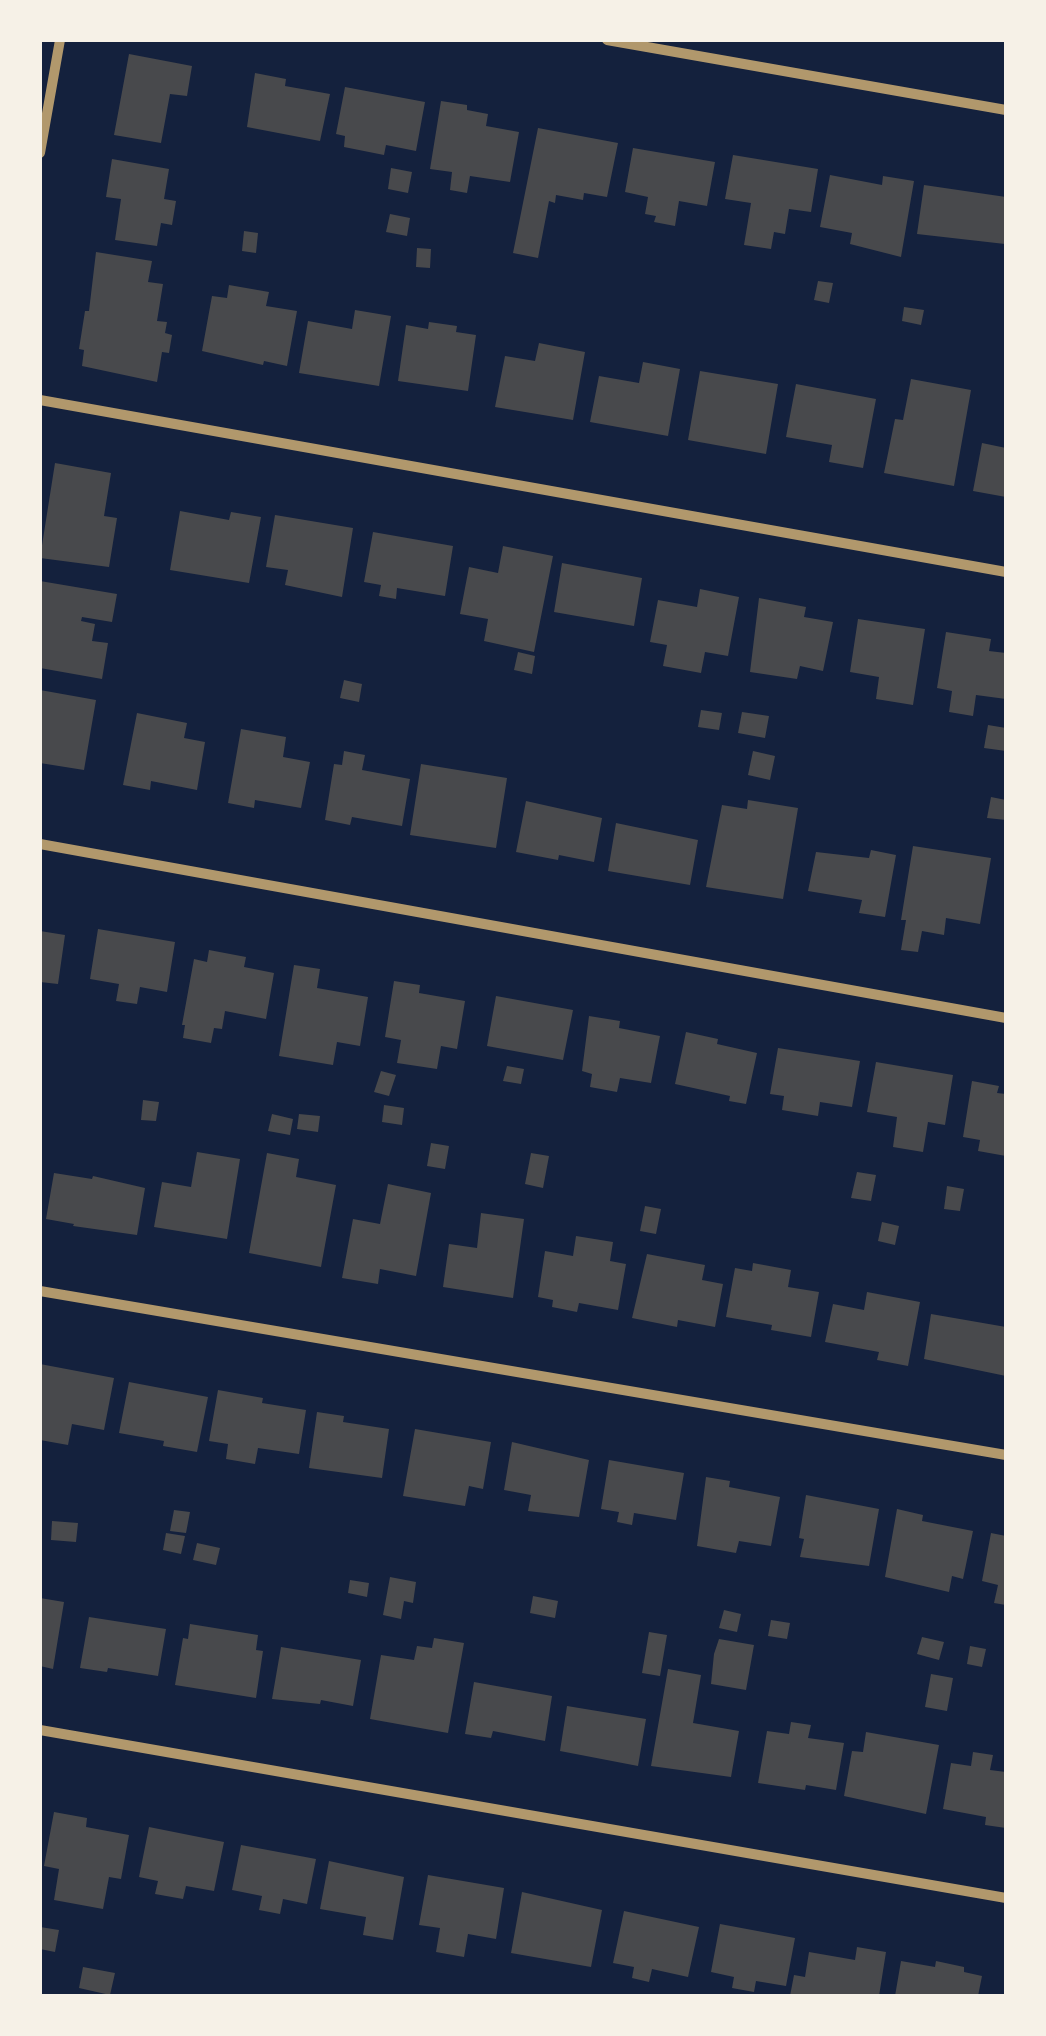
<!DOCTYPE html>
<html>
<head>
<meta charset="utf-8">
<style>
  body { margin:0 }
  #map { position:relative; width:1046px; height:2036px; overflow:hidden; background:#14213d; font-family:"PT Sans Narrow",sans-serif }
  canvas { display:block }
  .frame { position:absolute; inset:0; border:42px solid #f6f1e7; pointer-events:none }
</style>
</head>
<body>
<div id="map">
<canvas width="1046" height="2036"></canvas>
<div class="frame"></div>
</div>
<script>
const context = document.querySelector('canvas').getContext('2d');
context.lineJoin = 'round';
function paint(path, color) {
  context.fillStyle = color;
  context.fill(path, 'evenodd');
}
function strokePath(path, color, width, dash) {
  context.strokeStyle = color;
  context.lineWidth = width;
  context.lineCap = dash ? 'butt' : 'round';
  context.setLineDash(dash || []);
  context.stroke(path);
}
const building = new Path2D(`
  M129,54l63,12 -5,30 -17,-2 -9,49 -47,-8z
  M255,73l31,6 -1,7 45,8 -10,47 -73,-14z
  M345,87l80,15 -9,49 -30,-6 -2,10 -40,-8 1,-11 -9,-2z
  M441,101l26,4v5l21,4 -2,12 33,6 -9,50 -40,-6 -3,17 -17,-3 2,-18 -22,-3z
  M538,128l80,15 -11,54 -23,-4 -1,7 -27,-5 -1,8 -6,-2 -11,57 -25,-5z
  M633,148l82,14 -8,44 -28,-5 -4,25 -21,-4 2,-6 -11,-2 3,-17 -23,-5z
  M733,155l85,14 -7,43 -22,-3 -4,25 -11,-2 -3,17 -27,-4 7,-42 -26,-4z
  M112,159l57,10 -5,30 12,2 -4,24 -11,-2 -4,23 -42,-6 6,-41 -15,-2z
  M391,168l21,4 -4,21 -20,-4z
  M830,175l52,10 1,-9 31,5 -13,76 -51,-13 2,-11 -32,-6z
  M924,185l82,12 -1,47 -88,-10z
  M390,214l20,4 -3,18 -21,-4z
  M244,231l14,2 -2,20 -14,-2z
  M417,248l14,1 -1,19 -14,-1z
  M96,252l56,9 -4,21 15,2 -6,37 10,1 -2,11 7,2 -3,18 -7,-1 -5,30 -75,-16 2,-16 -5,-1 6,-38h4z
  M818,281l15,2 -4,20 -15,-3z
  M229,285l40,7 -3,14 31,5 -10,55 -23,-5 -1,4 -61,-14 10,-55 15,2z
  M904,307l20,3 -3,15 -19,-4z
  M355,310l36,6 -12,70 -80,-13 9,-52 44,8z
  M429,322l28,4 -1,6 20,3 -8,56 -70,-10 8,-56 22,4z
  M539,343l46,9 -12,68 -78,-13 10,-51 30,5z
  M643,362l37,7 -12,67 -78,-14 9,-46 40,7z
  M700,371l78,13 -12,70 -78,-14z
  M911,379l60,11 -17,96 -70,-13 11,-54 8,1z
  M796,384l80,15 -13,69 -34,-6 3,-17 -46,-8z
  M982,443l24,5v49l-33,-6z
  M55,463l56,10 -7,43 13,2 -8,49 -69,-9z
  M180,511l49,9 2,-8 30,5 -12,66 -79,-13z
  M275,515l78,13 -11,69 -57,-12 3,-15 -22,-3z
  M373,532l80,14 -8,50 -48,-8 -1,11 -17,-3 2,-11 -17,-3z
  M503,546l50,10 -19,96 -50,-11 4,-22 -28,-5 9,-47 29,6z
  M562,563l80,15 -8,48 -80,-14z
  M40,581l77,13 -5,28 -30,-5 -1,4 14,3 -3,17 16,2 -6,36 -62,-11z
  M700,589l39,8 -11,59 -23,-4 -4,21 -38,-7 4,-21 -17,-3 8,-42 39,7z
  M759,598l47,9 -2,10 29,5 -10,49 -23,-5 -3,13 -47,-7z
  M858,619l67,10 -12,76 -37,-6 3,-22 -29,-5z
  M946,632l45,7 -2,12 17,2v46l-30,-4 -3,21 -24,-4 3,-21 -15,-3z
  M518,652l17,4 -3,18 -18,-4z
  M344,680l18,4 -3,18 -19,-4z
  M40,690l56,10 -12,70 -44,-7z
  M701,710l21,3 -3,17 -21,-3z
  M742,712l27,4 -4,22 -27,-5z
  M137,713l50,10 -3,15 21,4 -8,48 -46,-9 -1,9 -27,-5z
  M988,725l18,3v23l-22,-3z
  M241,729l45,8 -3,20 27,5 -9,46 -46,-8 -1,8 -26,-5z
  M344,751l21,4 -3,15 48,9 -8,47 -50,-9 -2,8 -25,-5 9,-56 8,1z
  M753,751l22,5 -5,24 -22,-5z
  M421,764l86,14 -11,70 -86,-13z
  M991,797l15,3v20l-19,-2z
  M748,800l50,8 -15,91 -77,-12 16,-82 25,4z
  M526,801l76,17 -8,44 -35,-7 -1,5 -42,-8z
  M616,823l82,17 -8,45 -82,-14z
  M913,846l78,12 -11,66 -34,-6 -2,17 -22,-4 -4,21 -17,-2 5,-30h-5z
  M871,850l25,5 -11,62 -26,-4 3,-13 -54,-9 8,-39 53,6z
  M98,929l77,13 -8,50 -27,-5 -3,17 -21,-3 3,-17 -29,-5z
  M40,931l25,4 -7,49 -18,-2z
  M209,950l37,7 -2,10 30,6 -8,46 -41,-8 -3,18 -8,-1 -3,15 -28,-5 2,-13h-3l12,-66 13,3z
  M294,965l26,4 -3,19 51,9 -8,49 -23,-4 -4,23 -54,-9z
  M394,981l26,4 -1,8 46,8 -8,48 -16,-3 -4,23 -40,-6 4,-23 -16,-3z
  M496,996l77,14 -10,50 -76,-14z
  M589,1016l31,5 -1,7 41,8 -9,47 -31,-5 -3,14 -27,-5 2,-13 -10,-3z
  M686,1032l32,7 -1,5 40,9 -11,51 -17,-3 1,-5 -55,-12z
  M778,1048l82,13 -8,46 -32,-5 -2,14 -36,-6 2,-14 -14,-2z
  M876,1062l77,13 -8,50 -17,-3 -5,30 -30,-5 4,-30 -30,-5z
  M507,1066l17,3 -3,15 -18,-3z
  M381,1071l15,4 -7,21 -15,-4z
  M972,1081l27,5 -2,7 9,1v62l-28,-5 2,-11 -17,-3z
  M143,1100l16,2 -3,19 -15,-1z
  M384,1105l20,3 -2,17 -20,-3z
  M272,1114l21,5 -3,16 -22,-4z
  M299,1114l21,2 -2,16 -21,-3z
  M431,1143l18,3 -4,23 -18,-3z
  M197,1152l43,7 -13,80 -73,-12 8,-45 29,5z
  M267,1153l32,6 -3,18 40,8 -15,82 -72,-14z
  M531,1153l18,3 -6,32 -18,-4z
  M857,1172l19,3 -5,26 -20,-3z
  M54,1173l38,6 1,-3 52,12 -8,47 -64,-9 1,-2 -28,-5z
  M388,1184l43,9 -15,83 -36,-7 -2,15 -36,-6 11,-59 27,5z
  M947,1186l17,3 -4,22 -16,-2z
  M645,1206l16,3 -5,25 -16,-3z
  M481,1213l43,6 -11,79 -70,-11 6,-43 28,4z
  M882,1222l17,4 -4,19 -17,-4z
  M576,1236l37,6 -3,19 16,3 -8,46 -39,-7 -2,9 -25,-5 1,-7 -15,-3 7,-46 28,5z
  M647,1254l58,11 -3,15 21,4 -8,43 -37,-7 -1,7 -45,-9z
  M753,1263l38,7 -3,17 31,5 -8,45 -40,-7 1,-5 -46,-8 9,-49 17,3z
  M867,1292l53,10 -12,64 -31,-6 2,-8 -54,-10 8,-38 31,6z
  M931,1314l75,13v49l-82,-17z
  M40,1364l74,14 -10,52 -32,-6 -4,21 -28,-5z
  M129,1382l79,15 -11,55 -34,-6 1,-5 -45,-8z
  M218,1390l45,8 -1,5 44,7 -7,44 -41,-6 -3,16 -29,-5 2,-15 -19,-3z
  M317,1412l27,4 -1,6 46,7 -7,49 -73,-10z
  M415,1429l76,13 -8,47 -14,-3 -4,20 -62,-10z
  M512,1442l77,18 -10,57 -51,-6 3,-16 -27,-5z
  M609,1460l75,13 -8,47 -42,-7 -2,12 -15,-3 2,-10 -18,-3z
  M706,1477l24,4 -1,6 51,10 -9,49 -32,-5 -3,12 -39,-7z
  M806,1495l73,14 -10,57 -69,-9 4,-18 -5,-1z
  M897,1509l26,6 -1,6 51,10 -10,48 -11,-3 -3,16 -64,-15z
  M174,1510l16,2 -4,21 -16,-2z
  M52,1521l26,2 -2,19 -25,-2z
  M166,1533l19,3 -4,18 -18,-4z
  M991,1533l15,3v69l-12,-2 4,-18 -16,-4z
  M197,1543l23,5 -4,17 -23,-5z
  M390,1577l26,5 -3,21 -9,-2 -3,18 -18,-4z
  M350,1580l19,3 -2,14 -19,-4z
  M533,1596l25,5 -3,17 -25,-5z
  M40,1598l24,4 -11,67 -13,-3z
  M724,1610l17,4 -4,18 -18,-4z
  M89,1617l77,12 -8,47 -50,-8 -1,4 -27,-4z
  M771,1620l19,3 -3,16 -19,-3z
  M190,1624l68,11 -2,15 7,1 -7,47 -81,-13 8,-47 5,1z
  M649,1632l18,3 -7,41 -18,-3z
  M922,1637l22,5 -5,18 -22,-6z
  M434,1638l30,5 -16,90 -78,-14 11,-64 33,5 3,-14 15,2z
  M719,1639l35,6 -8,45 -35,-6 3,-30z
  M970,1646l16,3 -4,18 -15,-3z
  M281,1647l80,13 -8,46 -32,-6 -1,4 -48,-5z
  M668,1669l33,6 -8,48 46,8 -8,46 -80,-11z
  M931,1674l22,4 -6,33 -22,-4z
  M474,1682l78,14 -7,45 -52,-10 -2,7 -26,-4z
  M567,1706l79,13 -8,47 -78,-15z
  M791,1722l20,3 -3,13 36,5 -8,47 -30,-5 -1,5 -47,-7 9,-52 22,3z
  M866,1732l73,13 -13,69 -82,-18 8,-45 11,1z
  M973,1752l20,3 -3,15 16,2v56l-21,-3 1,-8 -43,-8 8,-46 20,3z
  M54,1812l33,6 -1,9 43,8 -8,44 -12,-2 -6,32 -49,-9 5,-31 -15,-3z
  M149,1827l75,15 -10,49 -28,-5 -3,13 -28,-5 3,-13 -19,-4z
  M241,1845l75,14 -9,45 -24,-5 -3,15 -21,-4 3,-14 -30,-6z
  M329,1861l75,16 -11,63 -30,-5 3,-18 -46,-8z
  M428,1875l76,13 -8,51 -28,-5 -4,23 -28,-5 4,-24 -21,-3z
  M522,1892l80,18 -11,57 -80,-14z
  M624,1911l75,16 -11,50 -36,-8 -3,13 -17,-4 2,-11 -21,-4z
  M720,1924l75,14 -9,48 -30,-5 -2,11 -22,-4 2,-11 -23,-5z
  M40,1927l19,3 -4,22 -15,-3z
  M857,1947l29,5 -7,44h-89l4,-21 11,2 4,-25 46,8z
  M901,1961l34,6 1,-6 28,6v5l18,4 -4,20h-83z
  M83,1967l32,6 -5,22 -31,-7z`);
const minor = new Path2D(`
  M607,40l399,70
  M40,153l20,-113
  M40,400l966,172
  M40,844l966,174
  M40,1291l966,164
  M40,1730l966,168`);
paint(building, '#48494c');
strokePath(minor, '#b1986c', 10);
</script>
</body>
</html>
